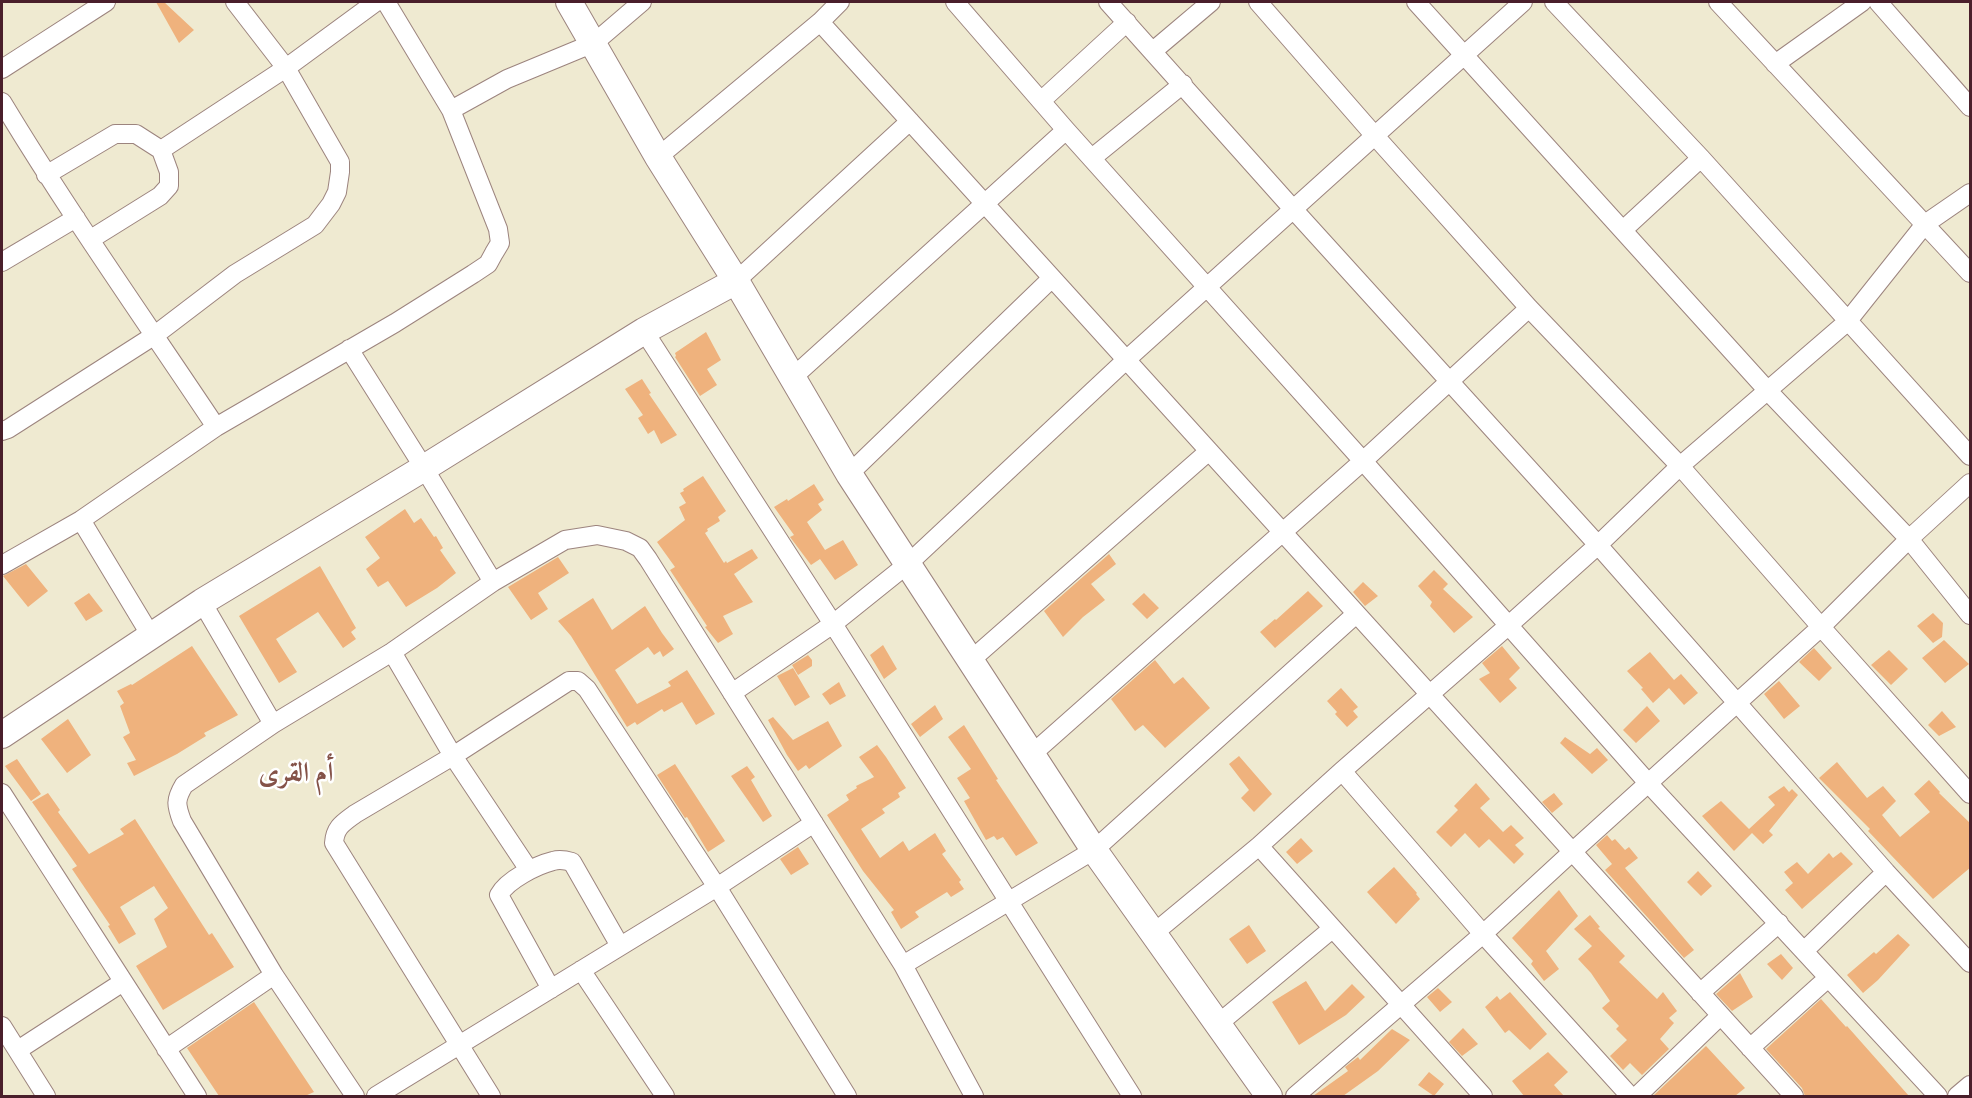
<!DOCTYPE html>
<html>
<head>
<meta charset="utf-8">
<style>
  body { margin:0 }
  #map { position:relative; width:1972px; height:1098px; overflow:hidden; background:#efead1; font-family:"IM FELL Great Primer",serif }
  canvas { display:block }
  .frame { position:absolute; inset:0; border:3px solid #4a1f2b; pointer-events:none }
</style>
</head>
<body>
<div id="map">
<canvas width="1972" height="1098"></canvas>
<div class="frame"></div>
</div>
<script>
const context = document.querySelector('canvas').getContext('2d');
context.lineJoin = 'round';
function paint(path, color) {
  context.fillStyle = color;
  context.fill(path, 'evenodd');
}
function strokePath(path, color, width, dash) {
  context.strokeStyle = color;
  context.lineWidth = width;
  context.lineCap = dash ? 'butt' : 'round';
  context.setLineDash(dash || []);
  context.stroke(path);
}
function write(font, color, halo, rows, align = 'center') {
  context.font = font + ' "IM FELL Great Primer",Amiri,serif';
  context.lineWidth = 5;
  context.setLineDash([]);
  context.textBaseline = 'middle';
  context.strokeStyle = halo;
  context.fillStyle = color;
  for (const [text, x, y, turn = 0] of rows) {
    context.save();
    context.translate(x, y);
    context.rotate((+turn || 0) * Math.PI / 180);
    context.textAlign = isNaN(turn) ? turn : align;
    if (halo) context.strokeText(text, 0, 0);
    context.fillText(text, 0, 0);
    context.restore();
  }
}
const building = new Path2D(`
  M156,2h8l30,28 -15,13z
  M706,332l15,28 -14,9 10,16 -17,11 -25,-39 1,-1 -1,-3z
  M642,379l9,14 -2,1 28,41 -16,9 -7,-14 -6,4 -10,-16 5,-3 -18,-26z
  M703,476l23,35 -8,6 2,4 -13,8 1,2 -3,2 19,30 2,-2 1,2 25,-14 6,9 -24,16 19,28 -30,14 10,18 -15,9 -13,-16 2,-1 -37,-56 5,-3 -18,-25 28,-22 -6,-13 7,-4 -6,-10 4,-2 -1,-2z
  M814,484l10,16 -6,4 4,6 -15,12 18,28 18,-10 15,25 -23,15 -15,-21 -9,6 -21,-28 4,-2 -20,-28 13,-8 1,2z
  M405,509l9,14 7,-5 13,19 2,-1 7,12 -3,2 16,23 -19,15 -31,19 -18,-26 -10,6 -12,-18 14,-11 -15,-21z
  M1109,554l7,10 -25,20 14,16 -22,17 -20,20 -19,-26z
  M558,557l11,16 -31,20 10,16 -17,11 -23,-33z
  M26,564l22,27 -20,16 -25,-31z
  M320,566l36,62 -5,4 5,7 -13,9 -25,-36 -42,27 21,33 -18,11 -40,-67z
  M1434,570l14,14 -5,5 30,28 -19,16 -24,-27 2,-4 -14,-16z
  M1363,582l15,14 -13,10 -12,-14z
  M1308,591l15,15 -48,42 -15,-16 15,-13 1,1z
  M89,593l14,18 -17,10 -12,-18z
  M1144,593l15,15 -12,11 -15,-15z
  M593,598l19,32 33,-24 17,27 12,16 -11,8 -3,-6 -6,4 -6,-8 -33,23 22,34 34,-18 -3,-4 19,-12 28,44 -19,11 -14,-23 -18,10 -2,-3 -25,16 -2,-3 -8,5 -56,-91 -13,-15z
  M1933,613l10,10 -1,14 -9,6 -16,-17z
  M1944,640l25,24 -24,19 -23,-25z
  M883,645l14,24 -13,10 -14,-24z
  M192,646l46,69 -34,18 2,3 -29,18 -43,22 -7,-13 9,-3 -13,-23 7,-4 -10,-27 4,-3 -7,-12 14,-7 1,1z
  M1502,646l18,22 -11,11 8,9 -17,15 -21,-24 11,-6 -8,-10z
  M1814,648l18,20 -13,13 -20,-19z
  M1889,650l19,19 -17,16 -20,-20z
  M1650,652l24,28 7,-6 17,19 -14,12 -15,-17 -16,15 -12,-14 2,-1 -16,-17z
  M808,655l4,5v6l-14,9 -6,-10z
  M1155,660l19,24 9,-7 27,31 -45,40 -22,-23 -8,6 -24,-32z
  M793,668l17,29 -15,9 -18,-30z
  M1779,681l21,25 -16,13 -20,-25z
  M839,682l7,14 -16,9 -8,-11z
  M1341,688l17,19 -5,4 5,6 -11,10 -12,-13 2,-2 -10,-11z
  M935,705l8,14 -23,18 -9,-13z
  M1647,706l13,15 -24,22 -13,-13z
  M1942,711l14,16 -17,9 -11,-11z
  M773,717l20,23 35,-19 14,25 -33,23 -3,-4 -8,6 -11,-16 -19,-35z
  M68,719l23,36 -24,18 -26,-34z
  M964,725l34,54 -2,1 42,63 -22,13 -13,-19 -6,3 -3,-4 -8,4 -22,-39 6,-3 -13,-20 14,-9 -23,-32z
  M1565,737l25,17 7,-6 11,12 -16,14 -32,-31z
  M877,745l9,12 20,31 -8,5 2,4 -18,12 3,4 -24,16 19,29 23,-17 6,10 26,-18 11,18 -4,3 19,26 -2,2 5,7 -13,8 -4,-5 -32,20 4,5 -18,12 -10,-17 3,-2 -31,-39 -36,-56 22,-15 -3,-5 11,-7 -1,-2 18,-9 -15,-20z
  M1239,756l33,38 -18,18 -13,-14 8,-8 -20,-26z
  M17,759l24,35 -10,7 -26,-35z
  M1837,762l30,36 16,-12 13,15 -14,14 18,22 30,-25 -16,-18 15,-14 11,12 -1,1 32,31v43l-38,32 -65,-68 2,-2 -51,-51z
  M675,764l50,77 -17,11 -21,-35 -2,1 -28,-43z
  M747,766l8,11 -4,3 21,36 -9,6 -32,-46z
  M1476,783l14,16 -10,9 23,24 8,-7 13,13 -9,7 9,9 -10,10 -25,-25 -10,9 -14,-15 -14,14 -15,-15 22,-22 -4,-4z
  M1784,786l5,6 3,-3 6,6 -29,36 4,4 -10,9 -11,-11 -18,18 -32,-35 19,-15 28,28 26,-24 -7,-8z
  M48,793l12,17 -2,2 31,42 35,-20 -4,-5 15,-10 74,116 3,-2 22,34 -71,43 -27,-44 31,-19 -13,-28 14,-11 -14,-22 -34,21 16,27 -17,10 -11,-18 2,-1 -38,-56 5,-3 -45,-64z
  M1554,793l9,11 -11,9 -10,-11z
  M1607,835l5,6 3,-2 10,11 4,-3 9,11 -13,10 69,82 -10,8 -79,-88 7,-6 -16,-19z
  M1301,838l12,13 -16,13 -11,-12z
  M798,847l11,17 -18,11 -11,-16z
  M1841,852l12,12 -51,45 -17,-19 8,-7 -9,-11 13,-10 11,12 21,-21 4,5z
  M1394,867l23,26 -1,1 4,5 -24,25 -29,-32z
  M1698,871l14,15 -11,10 -14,-14z
  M1559,890l19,26 -32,35 13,18 -15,12 -13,-17 2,-3 -21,-23z
  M1590,915l10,12 -2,1 27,28 -6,6 38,37 6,-7 14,19 -8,7 5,5 -14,16 9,10 -27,26 -12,-12 -7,7 -13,-14 17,-16 -11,-11 3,-3 -17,-18 8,-7 -19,-28 -13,-14 14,-13 -18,-17z
  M1249,925l17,26 -19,13 -18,-25z
  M1898,934l12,11 -32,35 -15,13 -16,-18 27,-23 2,2z
  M1781,954l12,14 -11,12 -15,-16z
  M1740,973l13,24 -21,14 -16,-17z
  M1306,981l19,30 27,-27 13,13 -19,18 -47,30 -27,-43z
  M1438,988l14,14 -12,10 -13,-15z
  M1510,992l37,42 -17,16 -21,-20 -4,3 -20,-26 12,-11 3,4z
  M1821,999l25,28 1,-1 62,70h-104l-3,-8 -36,-39z
  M254,1002l60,90 -9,4h-86l-32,-48z
  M1463,1028l15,16 -16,12 -13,-14z
  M1392,1029l18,11 -32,31 -35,25h-30l35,-25 -3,-4 13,-10 2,3z
  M1706,1046l39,42 -10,8h-82z
  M1548,1052l20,20 -14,13 10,11h-40l-12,-15z
  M1429,1072l15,12 -10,12 -16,-11z`);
const street = new Path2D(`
  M955,2l111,128 297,331 286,323 289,312
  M1108,2l185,207 305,336 288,327 84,91
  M1258,2l117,134 154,172 151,158 141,161 149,167
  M1416,2l352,389 141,148 61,76
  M1554,2l147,156 269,298
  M1718,2l252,271
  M1878,2l92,105
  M820,22l974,1074
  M1153,51l58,-49
  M1775,64l87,-62
  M2,69l104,-67
  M1041,101l86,-79
  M2,102c67,111 142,217 214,325
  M451,110l56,-31 87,-36 48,-41
  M161,150l125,-82 90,-66
  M658,157l162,-135 20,-20
  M1092,158l91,-74
  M46,175l69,-41h21l25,16 8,22v14l-9,10 -69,43
  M1623,230l78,-72
  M2,262l74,-44
  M736,281l174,-160
  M644,331l189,293 299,472
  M349,349l75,119 69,114
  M792,378l274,-248
  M2,431l6,-2 147,-94 80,-61 80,-49 16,-21 6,-12 3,-20v-10l-54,-94 -51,-66
  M849,474l203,-196
  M81,520l70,116
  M2,565l79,-45 135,-93 179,-104 78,-49 15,-10 6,-11 6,-10 -2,-14 -47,-119 -65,-108
  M202,602l71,122
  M392,652l61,104 76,114
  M971,660l238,-209
  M732,693l101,-69 76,-61 217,-203 397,-358
  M1031,755l332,-294 166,-153
  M1342,771l141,163 147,162
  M2,793l195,303
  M1259,846l224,250
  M1154,933l105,-87 83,-75 167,-146 89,-80 82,-79 167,-144 78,-98 45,-31
  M1804,951l82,-79
  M903,965l191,-115 262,-236
  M581,970l84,126
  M551,989l-52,-94c8,-15 38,-30 54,-34 7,-2 12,-1 19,1l48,84
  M1700,993l79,-70
  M1218,1024l114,-95
  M2,1026l44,70
  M1750,1048l78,-70
  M166,1049l108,-74
  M18,1050l105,-68
  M355,1096l-81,-121 -92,-154c-6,-16 -7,-21 2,-36l89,-61 119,-72 101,-70 72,-42 32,-5 29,6 14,7 8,11 255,406 71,131
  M376,1096l341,-209 97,-64
  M491,1096l-157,-253c1,-16 9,-20 21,-29l98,-58 116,-75h9l9,8 130,198 130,209
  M1295,1096l188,-162 89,-82 249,-225 88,-88 61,-56
  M1637,1096l83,-80
  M1957,1096l13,-11`);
const secondary = new Path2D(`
  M569,2l89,155 78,124 113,193 245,376 175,246
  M2,735l200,-133 222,-134 220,-137 92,-50`);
const districtNames = [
  ["أم القرى",296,774]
];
paint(building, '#efb27d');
strokePath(street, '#9c847e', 20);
strokePath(secondary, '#9c847e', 28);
strokePath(street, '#fff', 18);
strokePath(secondary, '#fff', 26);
write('bold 27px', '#845248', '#fff', districtNames);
</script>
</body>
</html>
